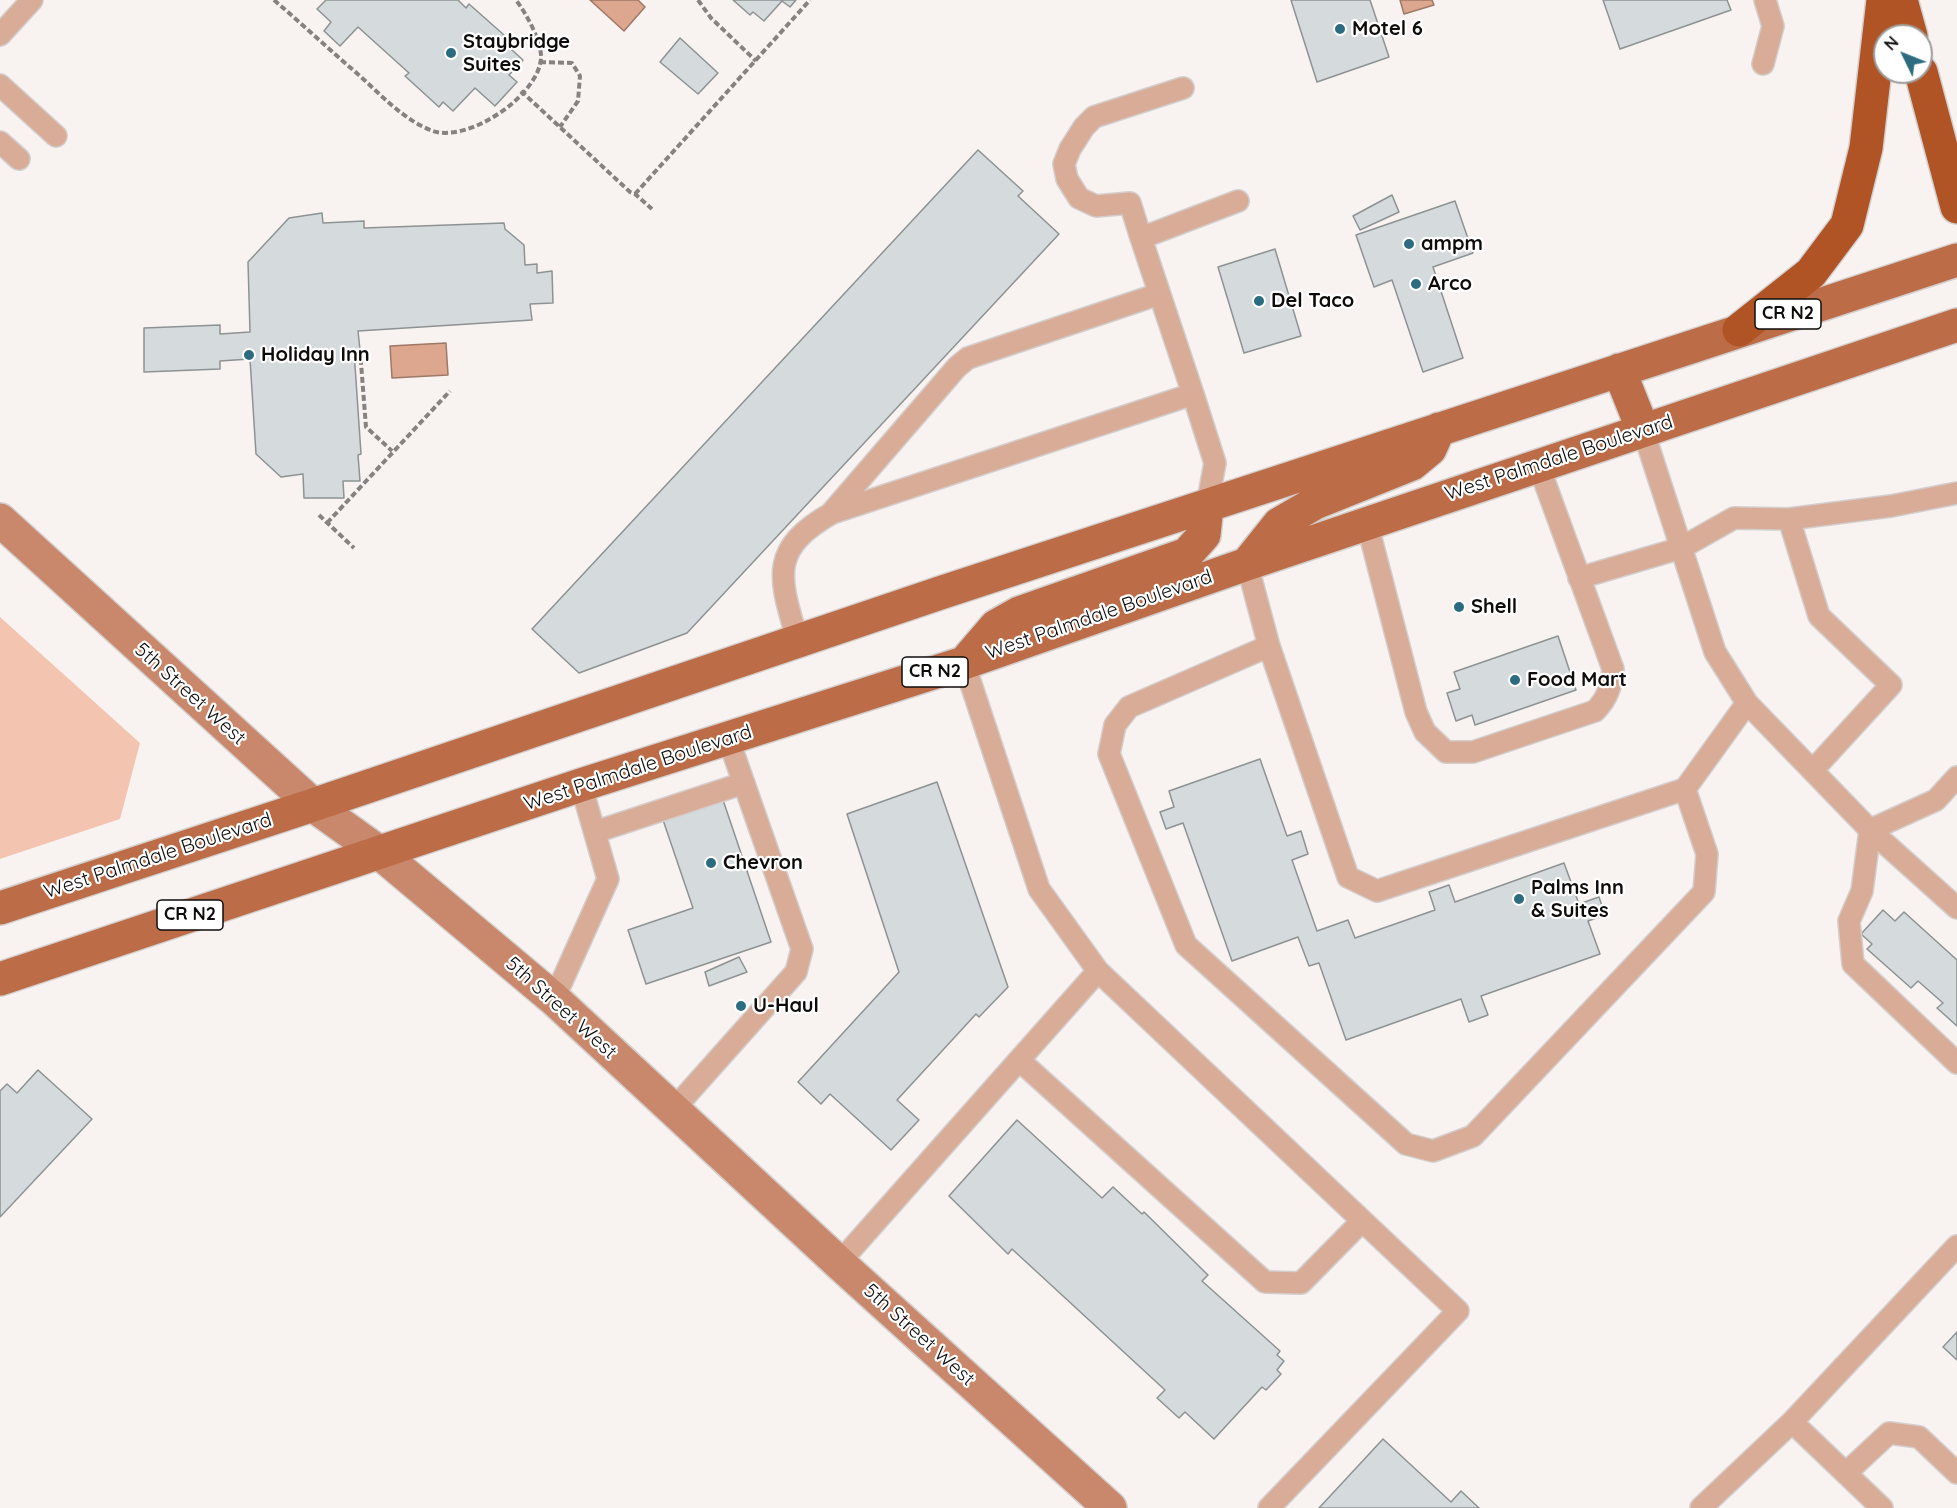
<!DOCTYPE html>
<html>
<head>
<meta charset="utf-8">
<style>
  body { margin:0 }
  #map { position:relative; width:1957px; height:1508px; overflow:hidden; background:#f8f3f1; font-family:Quicksand,sans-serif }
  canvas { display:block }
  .north { position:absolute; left:1873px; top:24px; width:60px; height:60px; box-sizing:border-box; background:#fff; border:2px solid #9f9e9d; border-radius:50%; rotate:313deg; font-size:16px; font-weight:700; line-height:24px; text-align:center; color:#0e0c0b }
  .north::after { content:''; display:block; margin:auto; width:21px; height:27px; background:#2b6c80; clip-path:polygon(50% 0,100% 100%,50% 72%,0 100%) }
</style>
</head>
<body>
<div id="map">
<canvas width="1957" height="1508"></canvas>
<div class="north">N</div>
</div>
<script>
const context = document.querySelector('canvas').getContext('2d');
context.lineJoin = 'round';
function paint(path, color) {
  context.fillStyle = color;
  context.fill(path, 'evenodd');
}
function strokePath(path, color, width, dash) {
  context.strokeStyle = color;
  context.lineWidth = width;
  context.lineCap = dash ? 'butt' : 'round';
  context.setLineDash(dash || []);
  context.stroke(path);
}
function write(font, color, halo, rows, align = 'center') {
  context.font = font + ' Quicksand,sans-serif';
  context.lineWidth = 4.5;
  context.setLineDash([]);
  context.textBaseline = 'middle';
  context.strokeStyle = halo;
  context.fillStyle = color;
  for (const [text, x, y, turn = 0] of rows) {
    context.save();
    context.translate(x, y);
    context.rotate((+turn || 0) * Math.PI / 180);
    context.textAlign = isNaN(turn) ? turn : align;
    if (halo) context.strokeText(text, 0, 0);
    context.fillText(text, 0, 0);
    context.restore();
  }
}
const green = new Path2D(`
  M0,617l140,126 -20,76 -120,40z`);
const water = new Path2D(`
  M590,0h48l7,7 -21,24z
  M1400,0h32l2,5 -30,9z
  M446,343l2,32 -56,3 -2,-32z`);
const building = new Path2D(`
  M326,0h132l8,8 3,-4 35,31 -4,4 23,21 -14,15 8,7 -22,24 -20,-18 -22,23 -10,-9 -4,5 -34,-31 4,-3 -51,-46 -18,19 -16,-15 7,-9 -14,-13z
  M733,0h63l-6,7 -8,-6 -18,20 -11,-9 -3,3z
  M1291,0h79l19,57 -72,25z
  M1603,0h124l4,10 -111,39z
  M680,38l38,35 -20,21 -38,-32z
  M978,150l45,41 -5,5 41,38 -372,399 -108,40 -47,-44z
  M1392,195l7,17 -39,18 -7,-14z
  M1455,201l18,52 -40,14 30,91 -40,14 -31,-92 -18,7 -18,-52z
  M322,213l1,10 41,-2v7l140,-5 1,6 19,16 1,20 12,-1v9l15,-2 1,32 -23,1 2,16 -174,11 2,19 -6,1 7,103 -3,1 2,26h-17l1,17h-40l-1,-24 -22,3 -25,-23 -6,-95 -30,2v8l-76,3v-44l76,-3v9l30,-2 -2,-70 41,-44z
  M1275,249l26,87 -57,17 -26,-86z
  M1558,636l18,54 -101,35 -3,-10 -16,6 -9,-28 13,-4 -6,-17z
  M1260,759l27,77 14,-5 7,23 -16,6 25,71 31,-11 7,18 80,-28 -6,-18 20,-7 6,17 109,-39 15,41 20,-7 6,18 -17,6 12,33 -119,42 7,19 -19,7 -8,-23 -115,41 -27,-77 -10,3 -11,-29 -66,24 -49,-138 -17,6 -6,-17 14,-5 -5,-16z
  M937,782l71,205 -29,30 -3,-3 -79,86 22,20 -28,30 -61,-56 -9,10 -23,-22 101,-110 -52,-158z
  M722,797l49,145 -125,42 -18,-54 65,-22 -31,-91z
  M1883,910l12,11 9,-9 53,48v66l-20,-18 6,-5 -25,-22 -7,7 -44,-39 5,-5 -11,-10z
  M739,957l8,15 -38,14 -4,-14z
  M38,1070l54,49 -92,98v-126l7,-7 10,9z
  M1017,1120l85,78 11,-11 29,27 2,-2 64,63 -6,6 78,70 -3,4 7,6 -7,9 4,4 -15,16 -4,-3 -48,52 -29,-27 -6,6 -22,-20 8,-8 -153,-141 -4,5 -59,-58z
  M1957,1332v28l-14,-13z
  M1383,1439l68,63 10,-11 18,17h-160z`);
const path = new Path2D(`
  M274,0c29,25 57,51 86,76 22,20 45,45 73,55 36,12 106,-36 108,-73 1,-16 -15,-45 -25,-58
  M698,0l13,18 45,43
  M540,62l32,1 8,13 -2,25 -18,26
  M521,91l109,101 5,2 17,15
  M635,194l175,-194
  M360,350l6,77 26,24
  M319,515l35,33
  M327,523l123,-132`);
const lane = new Path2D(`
  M0,35l32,-35
  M1763,64l10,-38 -8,-26
  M0,85l56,51
  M0,142l19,17
  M1141,238l-11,-35 -34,3 -17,-8 -12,-19 -3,-15 6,-15 14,-22 10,-10 89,-29
  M1193,394l-52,-156 97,-37
  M1643,430l72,222 32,51 123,127 66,-30 21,-23
  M832,512l125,-145 11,-9 191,-64
  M1789,519l30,97 72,69 -78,85
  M1367,523l49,189 9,20 21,20h27l122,-41c13,-13 16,-25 18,-42l-75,-205
  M1247,564l22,82 79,231 29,14 308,-102 62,-86
  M1579,578l102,-30 53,-30 55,1 102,-13 66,-13
  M798,642c-18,-63 -31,-92 34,-129l361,-119 22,69 -8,43
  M1269,646l-140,61 -14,18 -6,29 77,191 220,199 27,7 40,-15 231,-244 3,-38 -22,-65
  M964,663l75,226 59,82
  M595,832l149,-49
  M1957,908l-87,-78 -8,61 -13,30 4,43 104,99
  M554,999l54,-120 -27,-94
  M1019,1060l246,222 36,1 61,-62
  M673,1110l123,-138 6,-23 -74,-211
  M839,1263l259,-292 360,340 -189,197
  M1792,1422l165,-176
  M1846,1473l43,-40 30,4 38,36
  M1701,1508l91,-86 90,86`);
const secondary = new Path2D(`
  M0,520l313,285 67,48 174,146 285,264 271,245`);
const primary = new Path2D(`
  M1619,370l24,60
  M1247,564l32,-40 36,-21 97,-39 18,-15 9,-20
  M966,661l30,-35 23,-13 168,-59 17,-19 3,-29
  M0,908l313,-103 627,-212 1017,-333
  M0,979l581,-194 383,-122 283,-99 710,-239`);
const highway = new Path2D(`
  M1901,0l10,36
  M1921,72l36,135
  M1739,330l72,-57 36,-48 19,-77 17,-148`);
const markers = [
  [1340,29,6,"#2b6c80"],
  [451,53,6,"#2b6c80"],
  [1409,244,6,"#2b6c80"],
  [1416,284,6,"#2b6c80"],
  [1259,301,6,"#2b6c80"],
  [249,355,6,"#2b6c80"],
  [1459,607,6,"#2b6c80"],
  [1515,680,6,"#2b6c80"],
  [711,863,6,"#2b6c80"],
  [1519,899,6,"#2b6c80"],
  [741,1006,6,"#2b6c80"]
];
const shields = [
  [1788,314,66],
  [935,672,66],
  [190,915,66]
];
const shieldNames = [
  ["CR N2",1788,314],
  ["CR N2",935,672],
  ["CR N2",190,915]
];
const poiNames = [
  ["Motel 6",1352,29],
  ["Staybridge",463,42],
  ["Suites",463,65],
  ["ampm",1421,244],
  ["Arco",1428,284],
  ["Del Taco",1271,301],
  ["Holiday Inn",261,355],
  ["Shell",1471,607],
  ["Food Mart",1527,680],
  ["Chevron",723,863],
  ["Palms Inn",1531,888],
  ["& Suites",1531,911],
  ["U-Haul",753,1006]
];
const streetNames = [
  ["West Palmdale Boulevard",1559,458,-18],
  ["West Palmdale Boulevard",1099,615,-19],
  ["5th Street West",190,694,42],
  ["West Palmdale Boulevard",638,768,-18],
  ["West Palmdale Boulevard",158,856,-18],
  ["5th Street West",561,1008,42],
  ["5th Street West",919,1335,42]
];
paint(green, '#f3c5b1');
paint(water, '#dda68e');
strokePath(water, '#9f7867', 1.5);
paint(building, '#d5dadc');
strokePath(building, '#8d9293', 1.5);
strokePath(lane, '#d3cecc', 24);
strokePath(secondary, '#d3cecc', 36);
strokePath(primary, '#d3cecc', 36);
strokePath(highway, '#d3cecc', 36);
strokePath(path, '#858280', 4, [6, 3]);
strokePath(lane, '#d9ac98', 21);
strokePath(secondary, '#c9886b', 33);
strokePath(primary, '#bc6d48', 33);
strokePath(highway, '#b05426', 33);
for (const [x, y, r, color] of markers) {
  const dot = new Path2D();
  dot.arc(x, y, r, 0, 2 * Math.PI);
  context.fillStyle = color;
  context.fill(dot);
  strokePath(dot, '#fff', 2);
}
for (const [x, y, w] of shields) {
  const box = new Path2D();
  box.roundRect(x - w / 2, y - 15, w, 30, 4.5);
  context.fillStyle = '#fff';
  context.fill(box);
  strokePath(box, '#0e0c0b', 1.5);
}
write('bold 18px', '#0e0c0b', null, shieldNames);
write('bold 20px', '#0e0c0b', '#fff', poiNames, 'left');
write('20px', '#0e0c0b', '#fff', streetNames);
</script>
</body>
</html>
